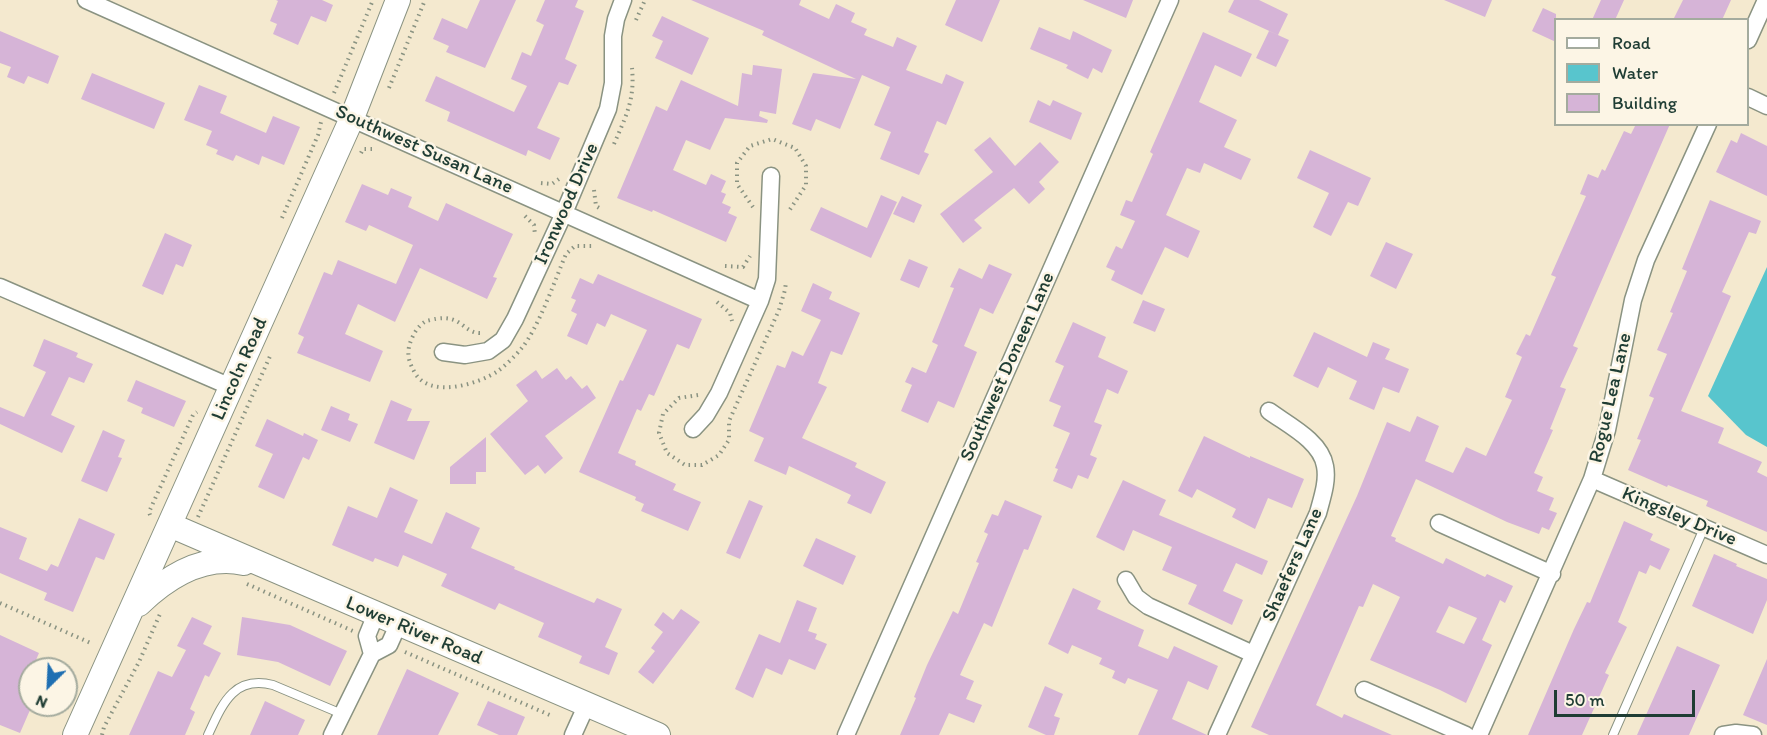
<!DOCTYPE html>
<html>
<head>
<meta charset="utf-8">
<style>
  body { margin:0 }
  #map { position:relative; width:1767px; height:735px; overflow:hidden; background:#f4e9cf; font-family:Itim,sans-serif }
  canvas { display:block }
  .legend { position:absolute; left:1554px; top:18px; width:195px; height:108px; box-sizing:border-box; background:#fcf5e5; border:2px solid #a4ab9e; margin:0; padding:8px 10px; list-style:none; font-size:18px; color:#1f3d34 }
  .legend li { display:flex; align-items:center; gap:12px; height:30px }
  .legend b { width:30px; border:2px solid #a4ab9e }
  .north { position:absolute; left:18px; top:657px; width:60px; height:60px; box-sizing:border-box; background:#fcf5e5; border:2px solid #a4ab9e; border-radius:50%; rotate:204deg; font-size:16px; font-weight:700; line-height:24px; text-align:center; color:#1f3d34 }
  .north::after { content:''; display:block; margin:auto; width:21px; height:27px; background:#1f6fb2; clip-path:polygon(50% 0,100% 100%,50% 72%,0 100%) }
  .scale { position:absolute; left:1554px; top:690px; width:141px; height:27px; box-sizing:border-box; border:3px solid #1f3d34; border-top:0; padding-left:8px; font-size:18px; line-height:21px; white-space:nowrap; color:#1f3d34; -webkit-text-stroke:4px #fcf5e5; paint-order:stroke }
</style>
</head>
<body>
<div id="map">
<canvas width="1767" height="735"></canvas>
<ul class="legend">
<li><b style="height:8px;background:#fff"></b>Road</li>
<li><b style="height:16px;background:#58c5cd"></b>Water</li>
<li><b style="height:16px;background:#d6b4d7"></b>Building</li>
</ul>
<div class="north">N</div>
<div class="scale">50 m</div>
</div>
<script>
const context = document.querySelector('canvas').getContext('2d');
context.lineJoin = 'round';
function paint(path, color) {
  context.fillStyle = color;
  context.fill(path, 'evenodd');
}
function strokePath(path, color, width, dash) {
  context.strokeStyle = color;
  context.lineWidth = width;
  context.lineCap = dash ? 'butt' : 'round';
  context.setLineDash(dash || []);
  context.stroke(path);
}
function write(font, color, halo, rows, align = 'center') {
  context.font = font + ' Itim,sans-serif';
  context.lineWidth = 5;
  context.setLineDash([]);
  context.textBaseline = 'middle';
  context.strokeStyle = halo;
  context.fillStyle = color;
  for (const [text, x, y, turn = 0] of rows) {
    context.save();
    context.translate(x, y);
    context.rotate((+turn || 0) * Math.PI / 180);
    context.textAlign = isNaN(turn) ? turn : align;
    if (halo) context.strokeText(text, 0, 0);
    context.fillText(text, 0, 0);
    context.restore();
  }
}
const water = new Path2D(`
  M1767,267v180l-21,-12 -38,-39z`);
const building = new Path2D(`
  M276,0h46l11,5 -7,17 -15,-6 -13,29 -25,-11 4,-10 -7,-3 8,-20z
  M480,0h36l-31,68 -39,-16 3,-6 -16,-7 9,-21 25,11z
  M545,0h33l-3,7 9,4 -19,48 12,6 -9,20 -9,-3 -22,46 23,10 -10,22 -22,-10 -2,6 -79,-35 3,-9 -25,-11 11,-25 78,36 13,-26 -16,-7 11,-27 9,4 13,-31 -8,-4z
  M691,0h110l-2,5 30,14 7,-15 19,9 -4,9 16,7 -3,6 29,12 4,-10 20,9 -11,24 36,14 4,-10 18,8 -18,43 -9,-4 -13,31 5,2 -10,21 -39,-16 11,-27 -17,-7 16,-38 -28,-12 -22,54 -24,-10 -5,12 -19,-7 21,-51 43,6 -94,-44 2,-4z
  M956,0h44l-18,42 -37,-17z
  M1083,0h50l-7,18z
  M1234,0h25l29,14 -10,21 -50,-23z
  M1444,0h48l-7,17z
  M1601,0h23l-9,20h-23z
  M1683,0h48l-9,20h-49z
  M1543,8l13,6v28l-24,-11z
  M662,16l47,22 -17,37 -37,-17 8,-17 -11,-5z
  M1039,27l31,13 3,-9 39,19 -10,23 -9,-5 -5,11 -22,-11 2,-3 -38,-16z
  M0,31l59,25 -11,28 -20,-8 -4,8 -17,-7 4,-10 -11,-4z
  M1269,31l20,9 -13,27 -20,-9z
  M1203,32l49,22 -11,23 -26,-12 -16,37 38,18 -13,27 27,12 -10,21 -37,-17 -4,10 -13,-5 -21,47 34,16 -12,27 -23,-11 -23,48 -31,-15 4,-9 -9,-4 10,-21 6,3 13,-28 -15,-6 6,-15 6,2 21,-48 -3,-2z
  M753,65l29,4 -6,45 -16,-3 -1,5 9,4 -1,3 -42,-5 -15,32 -24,-10 -13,30 33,15 5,-11 15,7 -5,11 5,2 -4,9 9,4 -3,6 9,4 -11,25 -73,-32 -1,2 -35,-14 39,-92 11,5 14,-31 57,26 4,-33 10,2z
  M92,73l73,30 -11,26 -73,-30z
  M199,85l28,11 -7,17 46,20 7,-17 27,11 -16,38 -22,-9 -3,9 -23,-10 -3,6 -17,-7 2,-4 -12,-5 6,-14 -28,-11z
  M1038,100l12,6 3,-6 29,13 -11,27 -42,-18z
  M1636,124h34l-97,222 5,2 -18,39 6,2 -16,40 3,1 -19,43 9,4 -6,14 17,7 -5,12 8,3 -8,17 -7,-3 -3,7 -32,-12 -91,-43 -25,57 5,2 -1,3 48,23 3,-6 39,19 2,-3 26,12 -8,17 -5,-3 -18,40 10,5 -26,58 -26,-13 -70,-30 30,-63 -27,-13 -10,23 -4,-1 -43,99 26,13 2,-4 48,21h-123l-18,-8 106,-231 30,-74 23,10 7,-16 22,10 -14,35 28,12 13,-26 20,9 26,-56 -7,-3 17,-40 -6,-3 10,-20 4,2 26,-59 -5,-2 35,-79 -6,-2 8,-20 10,4 4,-9 3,2 19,-40 7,3zM1449,606l28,12 -13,26 -28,-12z
  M1741,133l26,13v50l-51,-24 15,-32 6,3z
  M990,137l25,29 25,-24 19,20 -20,20 6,7 -16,15 -15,-16 -40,32 8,8 -19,15 -23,-29 53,-42 -19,-22z
  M1310,150l61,28 -13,28 -10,-4 -17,34 -18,-9 16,-34 -32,-15z
  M362,184l26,11 3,-7 21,9 -4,10 30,14 8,-18 67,31 -20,43 4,1 -10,21 -67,-31 -25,54 -37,-18 -13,30 38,17 -13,31 -73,-29 7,-16 -6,-3 26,-62 8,3 6,-15 58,24 17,-39 -44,-20 -3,6 -21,-9z
  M881,195l16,7 -26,56 -61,-28 11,-23 46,21z
  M902,196l20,9 -8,18 -21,-9z
  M1710,200l51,21 -5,13 -7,-2 -27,60 9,4 -50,115 43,17 -6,15 44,19 -5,10 10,5v55l-61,-26 2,-5 -40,-16 -1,2 -39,-17 13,-30 -4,-1 17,-41 -5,-2 18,-42 -10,-4 16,-37 -3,-1 17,-41 -5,-2z
  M165,233l27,12 -9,22 -7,-3 -13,31 -21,-9z
  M1386,242l27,12 -17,35 -26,-13z
  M909,259l19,8 -9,21 -19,-8z
  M989,264l23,10 -19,40 -13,-6 -16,38 13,6 -23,56 -16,-7 -10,22 -27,-12 11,-26 -7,-3 7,-15 14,6 12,-28 -6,-3 22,-54 -4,-1 9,-19 23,11z
  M598,274l104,45 -13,30 -12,-5 -23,52 -5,-2 -8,17 -4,-2 -19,44 18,8 -1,4 41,19 -3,6 28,12 -13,29 -47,-20 3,-7 -9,-4 1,-3 -57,-25 41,-92 3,1 24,-51 -36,-16 -6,13 -8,-4 -10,22 -20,-9 10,-22 -6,-3 5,-11 -5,-2 9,-20 13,6z
  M813,283l19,9 -3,7 31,14 -18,42 -11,-4 -13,32 9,4 -25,51 55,25 -2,4 31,15 -15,32 -24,-11 4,-8 -62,-29 -3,9 -32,-14 10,-23 -15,-7 28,-66 8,3 7,-17 11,5 18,-36 -20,-9z
  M1143,300l22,9 -10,23 -22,-9z
  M1073,322l33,15 -8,20 30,14 -10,23 -11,-5 -13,33 8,3 -12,30 7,3 -9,21 -10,-4 -6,14 -19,-8 5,-12 -3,-1 15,-35 -17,-7 8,-20 -12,-5 15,-35 -9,-4z
  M1314,332l53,25 6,-15 17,7 -5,10 24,10 -10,24 -16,-6 -9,23 -25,-11 8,-18 -29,-14 -10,21 -25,-12z
  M44,339l34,14 -2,4 17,7 -9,19 -15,-6 -18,38 24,11 -13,27 -62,-29v-17l24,10 22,-45 -13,-6z
  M557,368l9,12 5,-4 11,13 5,-4 9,13 -51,38 18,22 -18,16 -7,-9 -13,10 -35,-41 38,-33 -12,-16 20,-15 6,9z
  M136,380l50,21 -12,26 -33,-14 2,-5 -16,-7z
  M391,400l21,9 -5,12h23l-16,39 -40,-17z
  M331,406l19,8 -2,6 10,4 -8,18 -29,-12z
  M267,419l36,17 1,-3 14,7 -9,20 -6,-3 -19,42 -26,-12 15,-33 -18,-8z
  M103,430l22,10 -7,17 4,1 -15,34 -26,-11z
  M1204,436l46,22v-2l54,23 -12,29 -24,-10 -13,31 -23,-12 4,-8 -39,-20 -5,9 -14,-7z
  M486,437v35h-10v12h-26v-17z
  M1123,480l43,20 -7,15 109,46 -6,14 -26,-12 -13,28 20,9 -11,25 -44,-21 9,-19 -35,-15 10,-23 -39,-17 -9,21 -28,-14z
  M390,487l28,13 -14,32 28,12 14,-32 34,16 -9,20 44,19 -1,2 80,34 3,-5 25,11 -17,38 13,6 -9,22 -30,-12 3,-7 -44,-19 6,-14 -45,-20 -4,7 -54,-24 6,-12 -44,-19 -5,12 -23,-9 -2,4 -41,-17 16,-39 29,12z
  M749,500l14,6 -23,53 -14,-6z
  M1005,500l37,16 -14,34 -4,-1 -32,78 -8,-4 -24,52 14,6 -8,18 16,6 -8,18 -25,-10 -10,22h-39l16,-37 -2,-1 13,-32 26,-54 5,3 21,-51 -3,-1 12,-28 -4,-2 8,-18 6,2z
  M79,518l36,16 -11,26 -8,-3 -23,55 -29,-12 3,-7 -47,-20v-46l27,11 -8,21 28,12 4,-7 7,3z
  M1624,521l29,13 -3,6 20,9 -10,21 -10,-5 -4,9 -7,-3 -21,51 9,5 -22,46 4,2 -27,60h-54l46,-106 13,-27 3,1z
  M816,538l40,18 -13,29 -40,-19z
  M1714,554l23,10 -1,2 31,13v21l-14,34 -61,-28z
  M1073,588l28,13 -4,8 47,21 -6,16 30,13 6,-13 44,20 -10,24 -20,-9 -16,38 35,16h-69l20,-45 -30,-12 -3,6 -13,-6 3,-7 -16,-7 3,-6 -30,-13 -4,9 -20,-10z
  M797,600l20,8 -9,23 9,3 -2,5 12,5 -12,26 -26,-11 -7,16 -16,-7 -13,30 -18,-9 24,-55 21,9z
  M681,609l19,13 -47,62 -15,-12 17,-21 -4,-3 12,-16 -9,-7 9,-13 10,8z
  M192,617l20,9 -9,18 18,9 -12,24 -4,-2 -15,34 5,3 -10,23h-56l29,-64 14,6 14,-27 -9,-4z
  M242,617l48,8 57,26 -17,35 -52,-24 -41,-7z
  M0,635l39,18 -7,16h-2v5l-8,17 8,4v15l-10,23 -20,-8z
  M1677,646l43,19 -31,70h-52z
  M1767,659v66l-24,-10z
  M407,669l52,24 -21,42h-61z
  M1045,686l18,8 -9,22 6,2 -6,17h-8l-18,-8z
  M265,701l40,19 -7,15h-48z
  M488,701l37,16 -8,18h-18l-22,-10z`);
const path = new Path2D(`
  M636,20l9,-20
  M389,88l36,-88
  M334,93l39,-93
  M614,144c12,-28 21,-44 18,-76
  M361,153l2,-4h12
  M541,183l11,1 7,-5
  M594,190l2,16 5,3
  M753,207l-16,-23v-21l13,-17 22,-7 23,9 11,18v19l-17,26
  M525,216l9,9 1,10
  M282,218l36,-83 3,-13
  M725,266l18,1 7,-11
  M717,302l13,11 2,8
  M480,333c-17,0 -18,-19 -45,-14 -1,0 -8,2 -9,2 -9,5 -15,17 -17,26 -2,10 1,17 6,26 15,26 64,11 83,-2 8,-6 17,-15 23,-22 17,-20 34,-69 45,-95l9,-8h18
  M698,395l-19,3 -16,16 -4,19 8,20 18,12h17l17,-10 10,-15v-19l50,-111 6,-20 1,-8
  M150,515l-1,-3 44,-97 4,-3
  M198,517l73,-163
  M247,584l106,47
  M0,603l93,41
  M405,652l147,64
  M102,735l2,-8 35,-65 21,-48`);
const lane = new Path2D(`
  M208,735c14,-30 25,-60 65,-50l69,29
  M1613,735l91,-207`);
const street = new Path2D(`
  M86,0l674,301
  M1748,40l18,-40
  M1748,97l19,9
  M0,287l231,100
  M443,352l22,3 23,-4 15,-11 12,-21 49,-106 44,-104 5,-26v-47l3,-17 7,-19
  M693,429l13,-14 13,-22 41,-92 7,-22 4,-103
  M1592,479l175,76
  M1439,523l113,51
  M1126,580l10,17 12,9 105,48
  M372,654l-5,-18 9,-22
  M1364,690l102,45
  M332,735l40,-81 17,-9 9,-20
  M573,735l14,-31
  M846,735l324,-735
  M1217,735l101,-222c4,-15 10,-32 7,-47 -4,-25 -37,-41 -56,-55
  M1479,735l113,-256 15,-49 26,-130 13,-40 62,-136
  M1723,735l13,-2 17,2`);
const secondary = new Path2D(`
  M170,525l488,210
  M139,604c28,-27 64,-50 105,-41
  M75,735l277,-617 46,-118`);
const streetNames = [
  ["Southwest Susan Lane",424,150,24],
  ["Ironwood Drive",567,204,-66],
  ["Southwest Doneen Lane",1008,367,-66],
  ["Lincoln Road",240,369,-66],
  ["Rogue Lea Lane",1611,398,-77],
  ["Kingsley Drive",1679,517,23],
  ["Shaefers Lane",1293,565,-66],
  ["Lower River Road",414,631,23]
];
paint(water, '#58c5cd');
paint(building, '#d6b4d7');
strokePath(lane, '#8a9382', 10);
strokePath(street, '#8a9382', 19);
strokePath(secondary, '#8a9382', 26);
strokePath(path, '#8a9382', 4, [1.5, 4.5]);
strokePath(lane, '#fff', 8);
strokePath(street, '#fff', 16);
strokePath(secondary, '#fff', 24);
write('20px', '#1f3d34', '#fcf5e5', streetNames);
</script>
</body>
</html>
